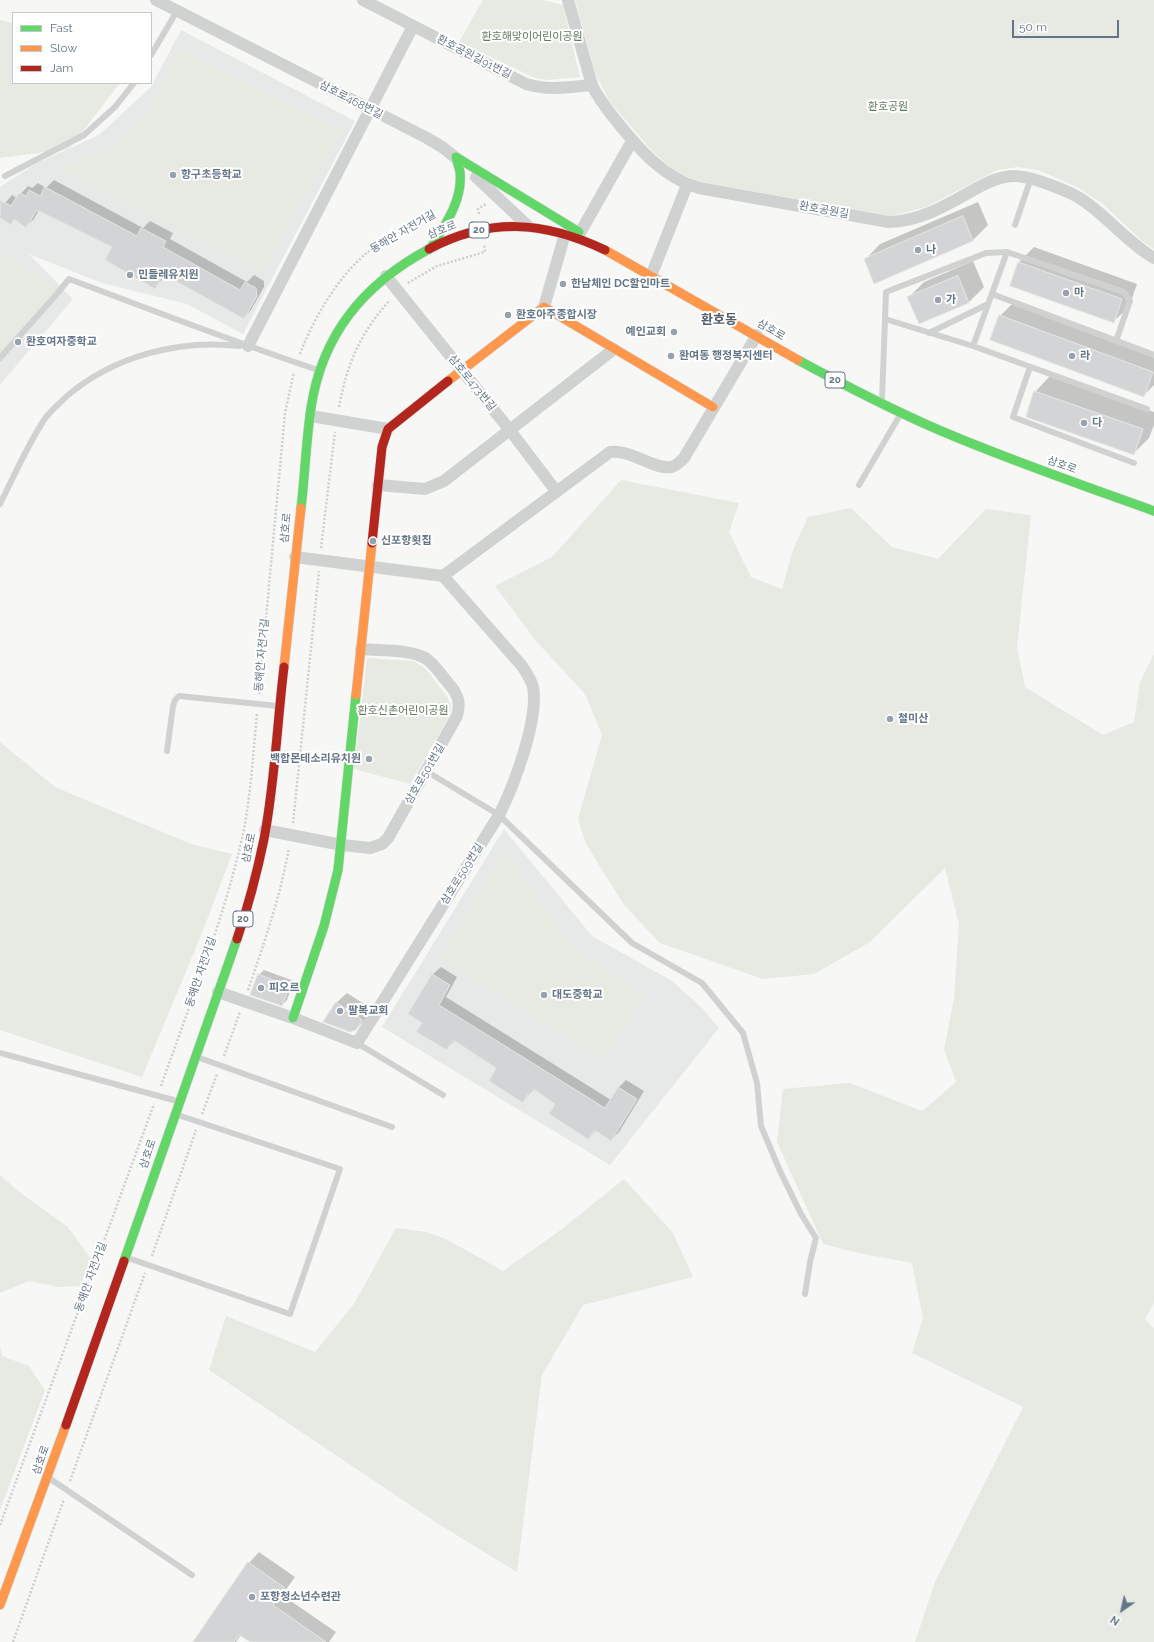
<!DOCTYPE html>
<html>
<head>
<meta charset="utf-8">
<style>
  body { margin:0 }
  #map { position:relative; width:1154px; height:1642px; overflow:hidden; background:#f7f7f5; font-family:Raleway,sans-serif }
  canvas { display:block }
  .legend { position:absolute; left:12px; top:12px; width:140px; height:72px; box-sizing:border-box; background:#fff; border:1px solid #c1c8cf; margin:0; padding:5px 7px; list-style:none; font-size:12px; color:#647588 }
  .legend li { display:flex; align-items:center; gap:8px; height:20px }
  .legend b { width:20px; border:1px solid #c1c8cf }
  .north { position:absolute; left:1102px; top:1590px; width:40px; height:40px; -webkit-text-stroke:3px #fff; paint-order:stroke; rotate:214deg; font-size:11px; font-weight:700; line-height:16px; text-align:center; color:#647588 }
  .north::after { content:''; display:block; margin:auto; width:14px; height:18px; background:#647588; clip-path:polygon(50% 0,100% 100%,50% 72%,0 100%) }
  .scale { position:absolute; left:1012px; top:20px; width:107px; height:18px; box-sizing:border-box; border:2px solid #647588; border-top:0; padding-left:5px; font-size:12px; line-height:14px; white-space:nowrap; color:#647588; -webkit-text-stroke:3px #fff; paint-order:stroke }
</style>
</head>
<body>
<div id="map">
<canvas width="1154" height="1642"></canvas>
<ul class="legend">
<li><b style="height:5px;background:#63d668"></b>Fast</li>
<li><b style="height:5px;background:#ff974d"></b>Slow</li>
<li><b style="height:5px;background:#b3261e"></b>Jam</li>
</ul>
<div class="north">N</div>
<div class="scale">50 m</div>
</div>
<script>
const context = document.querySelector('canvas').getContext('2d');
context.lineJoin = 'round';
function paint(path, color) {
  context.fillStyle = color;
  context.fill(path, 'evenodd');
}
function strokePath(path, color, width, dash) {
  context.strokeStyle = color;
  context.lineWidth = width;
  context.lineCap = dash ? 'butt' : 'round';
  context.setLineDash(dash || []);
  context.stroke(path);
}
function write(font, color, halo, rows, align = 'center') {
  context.font = font + ' Raleway,"Noto Sans KR",sans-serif';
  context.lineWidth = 4;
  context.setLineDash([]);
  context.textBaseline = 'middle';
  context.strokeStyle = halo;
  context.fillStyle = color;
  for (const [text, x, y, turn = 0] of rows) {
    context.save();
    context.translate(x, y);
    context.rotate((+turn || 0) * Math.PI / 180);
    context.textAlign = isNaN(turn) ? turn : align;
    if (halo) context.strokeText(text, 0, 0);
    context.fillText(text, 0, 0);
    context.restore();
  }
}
const built = new Path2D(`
  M181,30l174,91 -112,213 -56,-30 -85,-21 -73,-29 44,45 -73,86v-198l37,-24 62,-28 52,-48z
  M504,829l88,107 80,45 30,27 17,20 -109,137 -228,-138z`);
const green = new Path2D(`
  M483,0h59l21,5 17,72 -32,3 -13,-2 -76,-36z
  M575,0h579v249l-13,-9 -38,-36 -26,-17 -39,-17 -20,-3 -21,3 -71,37 -34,9 -196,-35 -22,-11 -20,-17 -44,-51 -14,-27z
  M0,20l13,3v60h107l-51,66 -69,9z
  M178,50l164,81 -79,140 -203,-101 55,-24 39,-43z
  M0,251l57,37 -57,67z
  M621,480l118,23 -10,29 22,45 31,12 11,-39 15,-33 43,-9 41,39 46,12 48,-50 45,6 -14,132 8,40 78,48 31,-13 6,-40 14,-28v649l-9,16 9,9v314h-239l20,-60 88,-175 -111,-54 11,-35 -11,-55 -58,-11 -31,-8 -46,-102 6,-53 67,-6 72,28 34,-29 -12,-32 10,-52 5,-74 -14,-56 -75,74 -56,32 -51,5 -103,-36 -36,-38 -38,-61 -8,-25 24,-84 -17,-41 -49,-53 -41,-55 57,-29z
  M367,658l46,3 12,7 22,28 4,10 -1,9 -40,69 -56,-15z
  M0,742l55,45 136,57 41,10 -30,79 -60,144 -142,-47z
  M504,849l69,98 72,47 -41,65 -164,-100z
  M0,1175l18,16 50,36 23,32 -11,27 -21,1 -30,-6 -29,12z
  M624,1179l49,54 20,44 -110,28 -41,70 -25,197 -77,-47 -231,-155 17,-54 89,36 39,-48 42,-76 30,4 20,7 57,32 59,-42z
  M0,1347l2,9 27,10 16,24 -45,120z`);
const shadow = new Path2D(`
  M54,180l89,48 7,-7 23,12 -3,6 77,43 7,-7 10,6v6l-13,23 -7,8 -78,-44 -11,14 -41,-41 -75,-37 -5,9 -8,7 -11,-7 -4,5 -11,-7v-8l12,-14 5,3 11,-12 4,2 6,-5 8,5z
  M978,202l10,23 -15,15 -98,42 -10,-22 15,-16z
  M1034,247l103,37 -8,23 -16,15 -102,-37 8,-23z
  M973,261l11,26 -15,15 -50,21 -10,-26 15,-15z
  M1016,300l138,52v33l-10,10 -144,-79z
  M1050,376l104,36v13l-5,13 -15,15 -99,-61z
  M441,967l16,10 -11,20 165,103 8,-13 7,-7 18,11 -25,41 -8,8 -15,-10 -7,8 -33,-34 -22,-16 -11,14 -25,-35 -43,-27 -9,9 -23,-26 -14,-9 24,-40z
  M264,970l30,11 -7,19 -5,5 -23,-30z
  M347,993l25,16 -6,10 -11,11 -19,-27z
  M259,1552l36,25 -13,18 54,37 -7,10h-77l-11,-7 -5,7h-35l48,-79z`);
const building = new Path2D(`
  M45,187l92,49 4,-8 25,13 -3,6 77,43 5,-8 11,6 1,8 -13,23 -81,-45 -8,15 -50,-29 7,-13 -75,-37 -11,18 -12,-9 -3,6 -11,-7v-18l11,6 8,-13 7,3 3,-6 11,6z
  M963,216l10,25 -99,43 -10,-25z
  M1018,262l104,37 -8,24 -104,-37z
  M958,276l11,27 -50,21 -12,-27z
  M999,315l154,57 -9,25 -154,-57z
  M1034,391l109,38 -9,26 -108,-38z
  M258,974l31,12 -7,20 -32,-11z
  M432,974l18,11 -11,20 166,103 13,-21 19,12 -26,42 -17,-11 -5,10 -40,-26 6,-10 -23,-16 -9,15 -34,-22 7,-13 -43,-28 -6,10 -31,-18 6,-9 -14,-9z
  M336,1002l26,18 -6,10 -6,2 -27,-10z
  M248,1562l37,26 -12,17 53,37h-76l-11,-7 -5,7h-41z`);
const path = new Path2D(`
  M479,214l-1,-5 8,-5
  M408,283l29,-17 48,-14 -1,-7
  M300,354c13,-35 39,-79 68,-102 19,-15 43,-24 64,-37
  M339,407c8,-43 21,-74 51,-107
  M321,548l14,-116
  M259,694l26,-281 9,-41
  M293,823l26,-252
  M248,990c16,-46 32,-93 41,-142
  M224,1056l16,-44
  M161,1086c29,-83 63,-166 82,-252 8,-39 10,-80 14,-121
  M202,1114l15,-40
  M152,1256l44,-126
  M70,1481l75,-208
  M0,1525l154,-421
  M13,1642l51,-143`);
const lane = new Path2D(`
  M151,55l26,-44
  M5,176l79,-41 31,-28 19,-24
  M1015,225l16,-47
  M992,294l162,61
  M885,319l88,27 174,63
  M929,333l59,-29
  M973,346l34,-94
  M0,358l56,-63 13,-16c83,31 165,63 249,91
  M1030,367l-17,50 121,46
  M882,400l4,-108 100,-39 21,-1 117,40 6,9 -14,40
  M859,485l41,-70
  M0,504c14,-28 27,-58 44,-84 6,-9 15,-16 23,-24 47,-40 112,-57 173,-50
  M167,751l6,-45 2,-6 4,-4 99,10
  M426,771l73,44 133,128 70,40 41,50 14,50 4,43 19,45 21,43 15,24 -6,24 -5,32
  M357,1043l86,52
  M0,1053l177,48
  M197,1057l195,70
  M128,1258l162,56 50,-145 -162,-54
  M49,1478l143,97`);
const street = new Path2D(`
  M156,0l271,138 15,9 18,14
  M363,0l163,84c24,7 42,3 66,1
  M568,0l24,85c6,13 14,23 22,33 23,29 49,60 85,70l190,34c34,-1 61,-19 90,-35 24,-13 37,-14 63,-5 12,4 25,9 36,15 28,17 48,45 76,61
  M476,177l52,49
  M580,233l52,-92
  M386,276l123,153 47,62
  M651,276l36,-91
  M544,307l21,-73
  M248,346l165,-320
  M311,416l77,13
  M378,485l47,4 19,-8 170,-132
  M295,557l148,19 167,-124c21,-3 44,18 61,15 5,-1 9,-5 13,-9l73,-123
  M265,830l77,15 28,3 12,-4 6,-6 69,-122c4,-14 1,-22 -9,-33 -7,-8 -14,-20 -23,-25 -15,-9 -46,-7 -64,-9
  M218,992l75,26 64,25 142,-228c15,-29 40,-96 34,-128 -2,-8 -7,-15 -11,-21l-79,-90`);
const fast = new Path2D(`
  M456,157l123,75
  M432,246c14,-22 31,-47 28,-74 -1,-5 -3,-10 -4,-15
  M798,360c46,25 92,49 141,70 70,30 143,55 215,81
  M301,508c4,-33 5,-67 10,-100 11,-74 53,-124 118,-159
  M293,1018l31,-92 14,-56 18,-175
  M124,1261l113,-322`);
const slow = new Path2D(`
  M605,250l193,110
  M448,381l96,-74 169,100
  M284,667l17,-159
  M356,695l16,-152
  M0,1605l66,-180`);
const jam = new Path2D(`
  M429,249c61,-32 115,-28 176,1
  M372,543l10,-96 6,-18 60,-48
  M237,939c11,-32 20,-66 27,-100 11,-57 13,-115 20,-172
  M66,1425l58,-164`);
const markers = [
  [173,175,4,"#97a2ae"],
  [918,250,4,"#97a2ae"],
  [130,275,4,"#97a2ae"],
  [563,284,4,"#97a2ae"],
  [1066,293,4,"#97a2ae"],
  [938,300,4,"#97a2ae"],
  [508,315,4,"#97a2ae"],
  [674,332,4,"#97a2ae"],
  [18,342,4,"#97a2ae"],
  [671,356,4,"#97a2ae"],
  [1072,356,4,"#97a2ae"],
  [1084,423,4,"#97a2ae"],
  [373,541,4,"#97a2ae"],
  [890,719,4,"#97a2ae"],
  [369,759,4,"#97a2ae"],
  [261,988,4,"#97a2ae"],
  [544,995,4,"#97a2ae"],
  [340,1011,4,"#97a2ae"],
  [252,1597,4,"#97a2ae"]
];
const shields = [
  [479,230,20],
  [835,380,20],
  [243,919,20]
];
const shieldNames = [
  ["20",479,230],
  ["20",835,380],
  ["20",243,919]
];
const parkNames = [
  ["환호해맞이어린이공원",532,37],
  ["환호공원",888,107],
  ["환호신촌어린이공원",403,711]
];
const streetNames = [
  ["환호공원길91번길",474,57,27],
  ["삼호로468번길",351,100,27],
  ["환호공원길",824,210,10],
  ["삼호로",442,230,-22],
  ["동해안 자전거길",403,232,-30],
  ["삼호로",771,330,30],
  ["삼호로473번길",472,383,51],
  ["삼호로",1062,465,20],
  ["삼호로",286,528,-84],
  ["동해안 자전거길",262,655,-85],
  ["삼호로501번길",425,774,-60],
  ["삼호로",249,848,-78],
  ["삼호로509번길",462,874,-58],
  ["동해안 자전거길",201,972,-71],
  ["삼호로",148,1154,-71],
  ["동해안 자전거길",91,1277,-70],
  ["삼호로",41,1460,-70]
];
const poiNames = [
  ["항구초등학교",181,175],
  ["나",926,250],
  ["민들레유치원",138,275],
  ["한남체인 DC할인마트",571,284],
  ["마",1074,293],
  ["가",946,300],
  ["환호아주종합시장",516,315],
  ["예인교회",666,332,"right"],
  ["환호여자중학교",26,342],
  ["환여동 행정복지센터",679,356],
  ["라",1080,356],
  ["다",1092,423],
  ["신포항횟집",381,541],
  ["철미산",898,719],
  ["백합몬테소리유치원",361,759,"right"],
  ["피오르",269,988],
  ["대도중학교",552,995],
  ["팔복교회",348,1011],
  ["포항청소년수련관",260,1597]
];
const quarterNames = [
  ["환호동",719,320]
];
paint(built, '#e7e9e8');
paint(green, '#e6eae3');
paint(shadow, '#0003');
paint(building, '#d3d4d5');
strokePath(building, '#e6e6e5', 1);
strokePath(fast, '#d2d4d5', 10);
strokePath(slow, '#d2d4d5', 10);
strokePath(jam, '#d2d4d5', 10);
strokePath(path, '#cdcecf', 2.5, [2, 2]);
strokePath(lane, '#d0d2d2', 6);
strokePath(street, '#d0d2d2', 12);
strokePath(fast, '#63d668', 9);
strokePath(slow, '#ff974d', 9);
strokePath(jam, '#b3261e', 9);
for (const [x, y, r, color] of markers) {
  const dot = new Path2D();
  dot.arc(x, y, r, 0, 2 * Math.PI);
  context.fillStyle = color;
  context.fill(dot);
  strokePath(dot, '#fff', 1.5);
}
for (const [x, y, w] of shields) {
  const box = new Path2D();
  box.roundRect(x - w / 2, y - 8, w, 16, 3);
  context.fillStyle = '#fff';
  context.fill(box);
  strokePath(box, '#647588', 1);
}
write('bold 10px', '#647588', null, shieldNames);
write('11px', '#637a5f', '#fff', parkNames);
write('11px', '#647588', '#fff', streetNames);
write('bold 11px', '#647588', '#fff', poiNames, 'left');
write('bold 13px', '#535f6d', '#fff', quarterNames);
</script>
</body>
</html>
